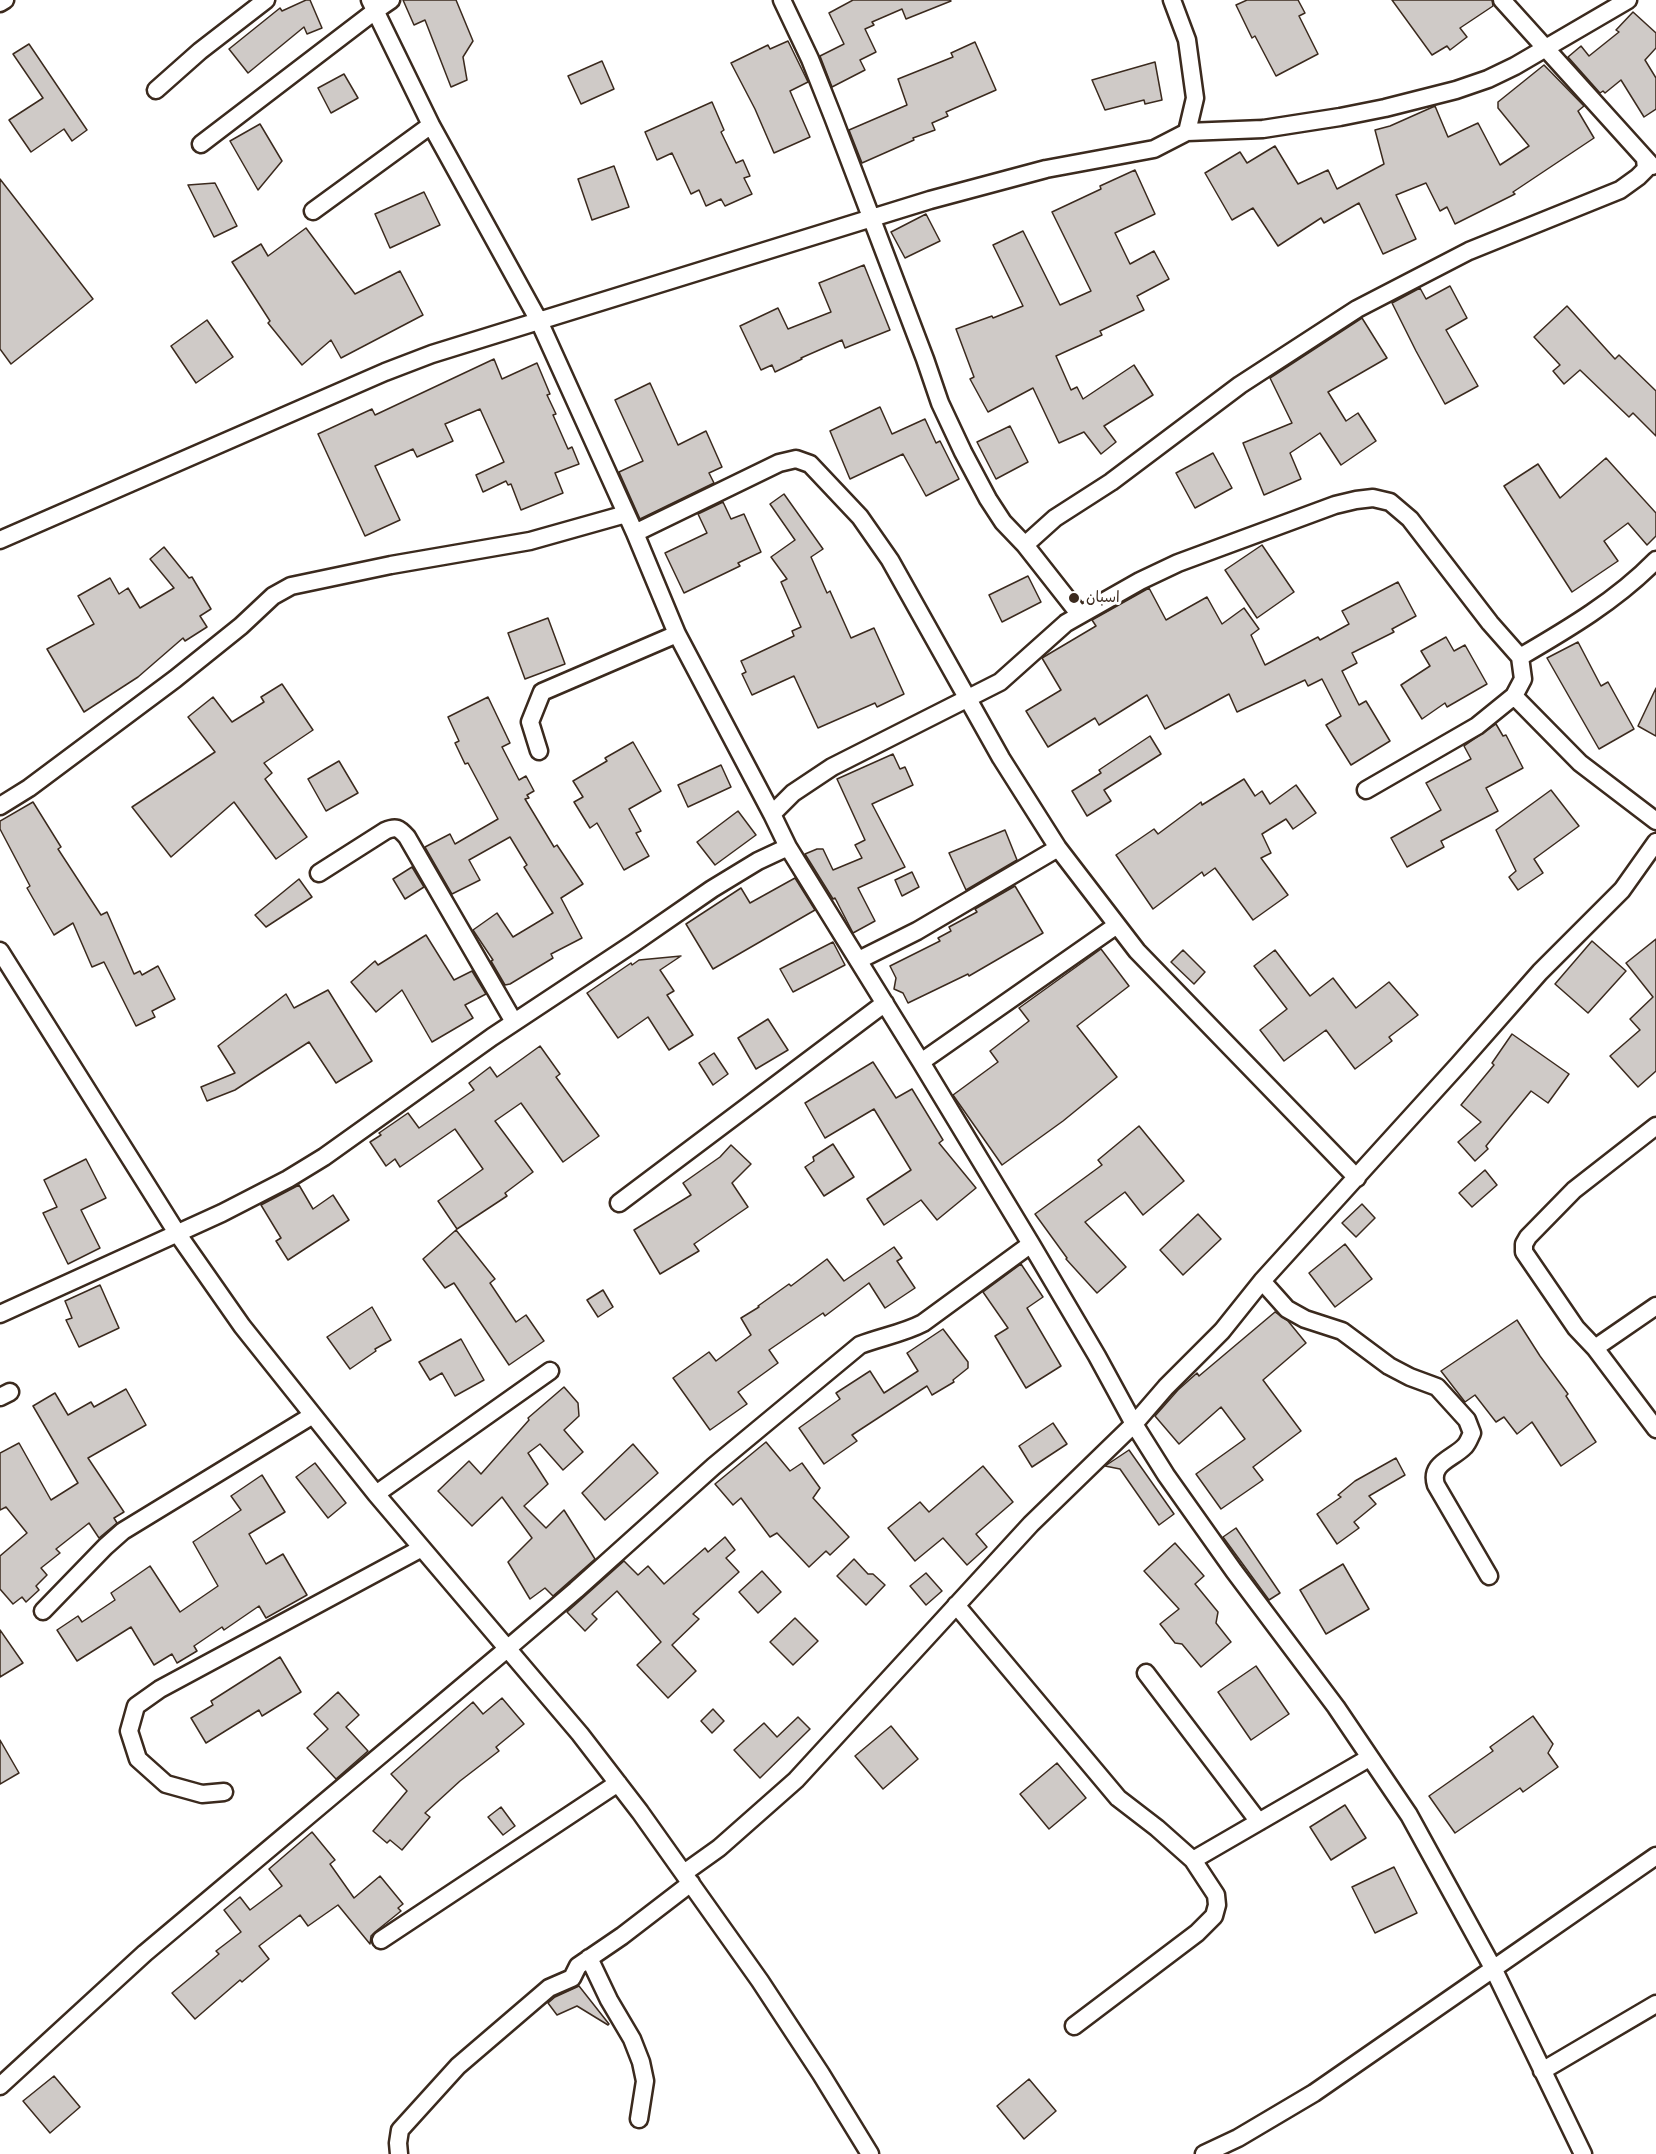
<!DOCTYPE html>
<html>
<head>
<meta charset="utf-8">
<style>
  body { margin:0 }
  canvas { display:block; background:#fff }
</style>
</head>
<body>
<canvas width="1656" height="2154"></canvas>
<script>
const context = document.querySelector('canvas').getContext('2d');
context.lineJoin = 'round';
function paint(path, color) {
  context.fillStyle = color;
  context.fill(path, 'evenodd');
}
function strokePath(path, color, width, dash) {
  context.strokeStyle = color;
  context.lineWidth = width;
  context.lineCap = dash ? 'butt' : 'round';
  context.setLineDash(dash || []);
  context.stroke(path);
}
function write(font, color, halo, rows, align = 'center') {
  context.font = font + ' "Playpen Sans","Playpen Sans Arabic",sans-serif';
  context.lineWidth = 6;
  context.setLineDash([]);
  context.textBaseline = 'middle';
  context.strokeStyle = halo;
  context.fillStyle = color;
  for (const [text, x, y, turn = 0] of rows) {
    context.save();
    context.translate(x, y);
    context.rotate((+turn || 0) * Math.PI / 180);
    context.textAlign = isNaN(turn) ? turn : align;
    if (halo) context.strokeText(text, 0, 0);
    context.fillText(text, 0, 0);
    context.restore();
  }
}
const building = new Path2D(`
  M306,0h4l12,28 -15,6 -3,-7 -56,46 -19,-24 51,-41 2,3z
  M403,0h53l17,41 -10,16 4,23 -16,7 -26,-67 -11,5z
  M853,0h97l1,1 -45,18 -4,-10 -30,13 2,3 -9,4 11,23 -16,8 5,10 -33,17 -12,-31 24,-12 -15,-31z
  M1247,0h51l7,13 -6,3 19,38 -42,22 -21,-40 -3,2 -16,-33z
  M1392,0h100l1,6 -33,22 7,9 -17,13 -3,-4 -15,9z
  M1633,12l23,21v15l-11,12 11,18v31l-12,8 -23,-37 -16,13 -2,-2 -3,2 -32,-36 13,-11 8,10 30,-24 -3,-2z
  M788,41l20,41 -18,9 20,46 -36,16 -19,-44 -24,-46 37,-18 2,4z
  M975,42l21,48 -50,22 2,4 -16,7 3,7 -22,8 1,2 -52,23 -13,-33 58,-25 -9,-26 55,-22 -2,-4z
  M29,44l58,86 -15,11 -8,-12 -33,23 -22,-32 34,-22 -30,-44z
  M602,61l12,28 -33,15 -13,-28z
  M1155,62l7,38 -17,4 -1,-4 -39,10 -13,-30z
  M1544,65l40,41 -6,5 16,27 -81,54 2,2 -60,30 -8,-17 -7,4 -14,-28 -30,12 20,44 -33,15 -24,-51 -35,20 -3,-5 -43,28 -25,-38 -21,12 -27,-47 35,-21 7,11 28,-17 23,38 30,-14 9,19 47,-25 -9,-34 15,-4 45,-20 13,31 30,-14 22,42 29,-19 -31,-38v-6z
  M344,74l14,24 -27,15 -13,-25z
  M712,102l12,28 -3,2 15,31 7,-3 7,16 -6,2 8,16 -27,12 -4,-7 -15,7 -7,-16 -8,4 -19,-41 -15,7 -12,-28z
  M260,124l22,37 -24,29 -28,-49z
  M614,166l15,41 -37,13 -14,-41z
  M1135,170l20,44 -40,19 15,31 24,-13 15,28 -32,17 7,14 -44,21 2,4 -46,21 15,34 6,-3 6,12 51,-34 19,30 -49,31 12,16 -15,12 -17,-22 -25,11 -26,-55 -45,24 -18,-33 4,-2 -18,-48 36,-13 1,2 30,-12 -30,-61 30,-14 37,74 31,-14 -39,-79 49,-23 -1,-3z
  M0,179l93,120 -82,65 -11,-15z
  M215,183l22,43 -23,11 -26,-52z
  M424,192l16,33 -50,23 -15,-34z
  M926,214l14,27 -35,17 -14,-26z
  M306,228l49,66 45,-23 23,44 -82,43 -10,-18 -29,25 -34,-42 2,-2 -38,-59 29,-18 7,12z
  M864,265l26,65 -45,18 -3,-8 -41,18 1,1 -27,13 -3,-7 -11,5 -21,-44 38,-18 10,21 43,-17 -12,-29z
  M1450,286l17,32 -21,12 32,56 -33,18 -29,-53 -24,-48 28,-15 6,11z
  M1567,306l48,53 4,-4 37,36v45l-23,-23 -4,4 -49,-47 -16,14 -11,-13 7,-6 -26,-28z
  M1362,318l25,40 -59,34 18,29 12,-8 18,28 -35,24 -21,-32 -30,20 11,26 -37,16 -21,-52 49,-20 -22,-45z
  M207,320l26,37 -37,26 -25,-37z
  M494,359l8,20 35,-16 13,31 -3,1 9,19 -3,1 15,34 4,-2 7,17 -24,9 8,20 -42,17 -10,-26 -3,1 -2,-4 -23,11 -7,-17 28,-13 -24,-53 -35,15 8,17 -36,16 -4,-8 -38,17 25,54 -35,16 -47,-102 54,-25 3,6z
  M650,383l28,62 28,-14 16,36 -13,6 5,10 -74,36 -21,-47 24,-11 -28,-61z
  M880,407l12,27 33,-15 11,24 4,-2 19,38 -33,17 -23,-42 -53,25 -20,-48z
  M1010,426l18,36 -32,17 -19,-37z
  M1213,453l19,35 -37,20 -19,-35z
  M1606,458l50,55v23l-9,9 -19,-22 -24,18 14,20 -46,31 -68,-106 34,-22 22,34z
  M784,494l39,55 -12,8 16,36 3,-2 21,47 23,-10 30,66 -27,13 -2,-4 -57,25 -24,-52 -42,19 -10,-21 4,-2 -5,-11 53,-25 -2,-5 9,-4 -20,-45 6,-3 -16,-22 24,-17 -25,-36z
  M723,502l8,17 13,-5 17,38 -23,11 2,3 -56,27 -19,-40 42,-20 -9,-19z
  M1262,545l32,47 -37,26 -32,-48z
  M164,547l25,31 3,-1 19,32 -11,7 7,11 -22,14 -2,-3 -45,39 -54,35 -37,-63 47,-25 -16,-28 32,-18 9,16 9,-6 12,20 34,-20 -24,-29z
  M1028,576l13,26 -39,20 -13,-27z
  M1398,582l18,34 -24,13 2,3 -42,21 5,10 -15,8 17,34 7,-4 24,40 -39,24 -25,-40 15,-9 -19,-37 -14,7 -3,-6 -68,32 -8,-18 -64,35 -18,-34 -48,30 -4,-7 -47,29 -22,-36 35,-21 -19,-32 54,-32 -4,-6 57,-32 17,32 41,-23 15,27 22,-16 15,21 -8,6 14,30 53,-28 2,3 29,-16 -7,-13z
  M548,618l17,46 -40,15 -17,-46z
  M1446,637l8,14 11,-6 22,39 -40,23 -2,-4 -23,16 -21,-34 29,-19 -9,-15z
  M1578,642l23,44 7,-4 26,47 -35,20 -52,-91z
  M282,684l31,46 -49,33 8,10 -7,6 42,58 -31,22 -42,-57 -63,55 -39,-50 83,-55 -27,-35 25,-20 19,25 32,-20 -3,-5z
  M1656,688v48l-18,-10z
  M488,697l22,46 -8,4 17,33 7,-4 8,15 -7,4 2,3 -4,1 29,48 3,-2 26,39 -22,14 21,40 -31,16 2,4 -43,26 -5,1 -14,-24 2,-1 -20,-30 24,-17 16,24 40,-24 -29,-46 3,-2 -17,-28 -41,23 11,20 -28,14 -27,-47 25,-13 5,10 43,-25 -30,-56 -3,1 -10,-21 4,-2 -11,-24z
  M1496,724l7,12 3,-1 17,33 -37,20 12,23 -57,30 3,6 -37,20 -16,-29 50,-28 -15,-27 45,-24 -7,-13z
  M1150,736l11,18 -57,36 7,11 -24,15 -15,-25 29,-18 -2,-3z
  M633,742l28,49 -32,18 12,22 -5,2 13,23 -25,14 -27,-47 -7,5 -16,-26 9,-5 -10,-16 34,-20 -2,-3z
  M893,754l7,15 5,-2 8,18 -41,19 33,63 -47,21 17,33 -22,12 -18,-35 -2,1 -28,-45 12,-5h6l10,21 29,-12 -7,-13 10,-5 -28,-61z
  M339,761l19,32 -32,18 -18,-32z
  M721,765l10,22 -43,20 -10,-22z
  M1244,779l11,17 7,-5 8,13 26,-19 20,28 -23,16 -7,-10 -24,15 9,19 -10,5 27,37 -35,25 -38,-52 -11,8 -2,-4 -49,37 -37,-54 38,-26 4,5 43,-32 1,3z
  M1551,790l28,36 -45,33 9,14 -25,17 -9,-13 7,-6 -20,-41z
  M33,802l28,45 -3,2 43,66 6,-3 27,62 6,-3 2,4 16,-9 17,33 -23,12 3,6 -19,9 -32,-64 -12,5 -19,-44 -19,12 -27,-47 3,-2 -30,-57v-8z
  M738,811l18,24 -41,30 -18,-23z
  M1005,830l12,30 -51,30 -17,-37z
  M412,867l12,20 -19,12 -12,-20z
  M912,872l7,15 -17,9 -7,-16z
  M795,878l20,32 -102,59 -27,-45 55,-36 9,15z
  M299,879l13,18 -46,30 -11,-12z
  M1015,886l28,47 -74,43 -1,-2 -60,29 -5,-10 -9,-4 2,-11 -6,-12 50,-25 -2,-3 13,-7 -2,-4 28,-15 -2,-3z
  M426,935l28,45 18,-9 14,23 -21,11 8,13 -41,24 -30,-52 -26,22 -25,-30 24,-21 3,4z
  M1656,939v132l-18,16 -28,-31 30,-26 -10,-11 23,-22 -27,-34z
  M1592,941l34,30 -38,42 -33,-29z
  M833,942l12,23 -52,27 -13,-23z
  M1101,949l28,37 -52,40 40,51 -54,44 -61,44 -49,-70 45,-33 -8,-11 39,-30 -10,-13z
  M1183,950l22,22 -11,12 -23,-22z
  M1275,950l35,46 23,-18 23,30 33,-26 29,33 -29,22 3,4 -37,28 -29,-39 -42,31 -24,-31 27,-21 -33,-43z
  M681,956l-21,14 14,21 -7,4 26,40 -24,15 -21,-33 -30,21 -31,-45 44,-30 1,2 7,-5z
  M328,990l44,71 -36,22 -27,-41 -74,48 -28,11 -6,-14 34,-14 -17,-27 68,-52 8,14z
  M768,1019l20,31 -32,19 -18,-31z
  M1512,1034l57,40 -21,29 -17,-12 -45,55 2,3 -13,12 -17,-19 23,-20 -20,-17 33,-40 -2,-2z
  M540,1046l20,28 -4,3 43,59 -36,26 -42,-59 -26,18 38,51 -28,21 2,3 -50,33 -19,-28 45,-32 -28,-40 -55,38 -5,-8 -9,7 -16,-24 11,-7 -2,-2 29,-20 11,15 55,-38 -5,-7 21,-16 7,10z
  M714,1053l14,21 -15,11 -14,-22z
  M873,1062l23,36 16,-9 31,51 -4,3 37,45 -39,32 -16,-20 -37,25 -17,-26 44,-29 -37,-61 -49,29 -20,-35z
  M1139,1126l45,55 -41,34 -18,-23 -40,30 41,45 -29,26 -31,-34 1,-1 -32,-44 67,-49 -4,-5z
  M833,1144l21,33 -30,19 -19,-29 9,-6 -1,-4z
  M731,1145l20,19 -19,19 16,24 -54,37 5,7 -39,23 -26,-44 57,-35 -8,-12 37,-26z
  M86,1159l20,39 -25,12 19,38 -32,16 -25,-51 14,-6 -13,-27z
  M1485,1170l12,15 -25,22 -13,-14z
  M299,1185l14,24 20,-14 16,25 -61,40 -12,-19 5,-3 -20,-33z
  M1362,1204l13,14 -19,19 -14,-14z
  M1198,1214l23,25 -38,36 -23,-25z
  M456,1230l39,49 -5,4 26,39 10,-7 18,26 -35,24 -55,-82 -9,5 -22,-29z
  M1345,1244l27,35 -37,28 -26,-34z
  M894,1247l8,11 -5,3 18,27 -30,20 -16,-25 -44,33 -2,-3 -54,37 9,13 -40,29 9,12 -37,26 -37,-52 36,-26 7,9 35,-26 -10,-17 18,-11 -1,-1 31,-22 2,2 36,-27 17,22z
  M1021,1264l22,33 -16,11 34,58 -35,22 -31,-52 13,-8 -25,-36z
  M100,1285l19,43 -40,19 -13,-27 6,-2 -7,-17z
  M603,1290l10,17 -15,10 -11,-17z
  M372,1307l19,33 -16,9 1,2 -26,18 -23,-32z
  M1275,1312l13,9 18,22 -43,37 38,51 -48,36 10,13 -42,29 -25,-35 49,-35 -24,-32 -42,37 -24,-28 23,-26 19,-17 2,3z
  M1517,1320l23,36 28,38 -2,2 30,46 -35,24 -29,-44 -15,12 -13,-17 -8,5 -21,-27 -10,7 -24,-31z
  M943,1329l25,33v6l-15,12 1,2 -22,13 -5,-9 -75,49 5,6 -33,23 -25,-36 41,-29 -4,-6 34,-22 14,22 34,-22 -11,-18z
  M461,1339l23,41 -29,16 -13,-23 -12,7 -11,-18z
  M564,1387l14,16 1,13 -15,14 19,22 -20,18 -23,-26 -12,9 20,31 -24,22 22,22 18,-18 31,49 -42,37 -8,-8 -15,11 -22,-37 24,-24 -30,-41 -30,29 -34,-35 31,-30 12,13 48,-54 -1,-2z
  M126,1389l20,36 -58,33 36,54 -10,6 3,5 -18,15 -10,-15 -33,26 4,4 -19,15 6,7 -11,11 3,4 -13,12 -4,-5 -9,7 -13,-15v-33l27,-23 -21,-26 -6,3v-57l19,-10 32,57 27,-17 -45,-77 22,-13 13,22 23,-13 3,5z
  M1053,1423l14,21 -35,23 -13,-21z
  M766,1442l24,29 12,-8 18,25 -7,10 36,39 -19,18 -4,-4 -17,16 -32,-34 -7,4 -29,-39 -8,7 -18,-21z
  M633,1444l25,29 -53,47 -23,-27z
  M1129,1450l45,64 -15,11 -39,-56 -15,-3z
  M1396,1458l9,17 -36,21 7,8 -22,18 5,6 -22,16 -20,-30 24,-17 -3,-2 17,-14z
  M315,1463l31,40 -18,15 -32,-41z
  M983,1466l30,36 -37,32 11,13 -20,18 -24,-27 -28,23 -27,-33 32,-26 9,10z
  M262,1475l23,37 -36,22 17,30 17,-10 24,41 -41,23 -7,-12 -35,24 -2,-3 -28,19 3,5 -20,12 -5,-9 -18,11 -23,-38 -54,34 -20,-31 21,-14 4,6 33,-22 -4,-7 39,-27 30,46 38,-26 -25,-44 48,-32 -10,-14z
  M1236,1528l44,65 -11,7 -46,-63z
  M725,1537l10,13 -9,8 13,14 -46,42 6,5 -27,26 24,26 -28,27 -31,-33 24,-23 -44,-51 -25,23 5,5 -12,12 -18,-19 57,-51 14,14 10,-9 16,18 41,-36 3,4z
  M1175,1543l29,33 -9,8 23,28 -2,11 15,19 -30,25 -19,-23 -7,-1 -15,-19 19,-15 -35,-38z
  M854,1559l14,15h5l12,11 -19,20 -29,-29z
  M1343,1564l26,45 -43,25 -26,-44z
  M762,1571l19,21 -23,21 -19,-21z
  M926,1573l16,18 -16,14 -16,-19z
  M795,1618l23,23 -25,24 -23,-23z
  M0,1630l23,33 -23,14z
  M280,1657l21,35 -39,24 -3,-6 -53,33 -15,-25 22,-13 -2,-4z
  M1256,1666l33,48 -38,26 -33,-48z
  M338,1692l21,23 -13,12 22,24 -32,28 -29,-31 21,-19 -14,-15z
  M502,1698l22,26 -28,23 3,4 -39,30 -35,32 5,4 -28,33 -12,-10 -3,3 -14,-12 34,-40 -16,-17 82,-72 10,12z
  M713,1709l11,12 -12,12 -11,-12z
  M1533,1716l20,28 -5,9 10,14 -35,25 -3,-4 -65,45 -26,-37 64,-45 -3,-4z
  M798,1717l12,12 -50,49 -26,-28 30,-27 13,14z
  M891,1726l27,33 -35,30 -28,-33z
  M0,1740l19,33 -19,11z
  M1057,1763l29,35 -37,31 -29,-35z
  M1345,1805l21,33 -35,22 -21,-33z
  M501,1807l14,19 -12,9 -15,-18z
  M312,1832l23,28 -5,4 24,34 26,-22 23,28 -5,4 3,3 -26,21 -4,4 -1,8 -32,-39 -30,21 -8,-11 -41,31 10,13 -27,23 -2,-2 -45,39 -23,-26 47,-39 -3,-3 25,-19 -17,-22 16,-13 10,13 32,-24 -13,-17z
  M1394,1867l23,46 -42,20 -23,-46z
  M579,1986l30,38 -1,1 -31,-19 -20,9 -9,-12 7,-6z
  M54,2076l26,31 -30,26 -27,-32z
  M1029,2079l27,32 -32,28 -27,-33z`);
const minor = new Path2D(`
  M370,0l61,125 108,196 96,212 42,101 95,180 16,33 133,215 110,182 66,112 37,68 32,51 68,96 102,136 73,108 84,153 90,186
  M782,0l28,59 23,58 92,242 15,44 23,49 25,47 15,23 22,23 55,70
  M1172,0l15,40 8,58 -8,34
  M1502,0l150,166
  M0,3l5,-3
  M156,90l44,-39 66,-51
  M201,144l174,-133 16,-11
  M313,211l118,-86
  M635,533l144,-70 17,-4 14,5 50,53 30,43 111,198 57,90 79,103 220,227
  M0,540l385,-168 47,-18 498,-154 116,-31 108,-20 33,-17 76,-3 77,-12 45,-9 71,-18 32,-11 27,-13 113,-66
  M1025,545l30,-27 56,-36 129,-97 117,-76 112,-58 151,-61 18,-13 8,-8 -1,-10
  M1520,657c48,-28 97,-57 136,-97
  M539,751l-9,-29 12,-30 135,-58
  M1366,790l111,-64 37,-30 66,67 76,58
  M0,806l29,-18 146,-109 66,-53 32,-30 18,-10 100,-21 139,-24 96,-27
  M772,814l21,-21 39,-26 168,-85 66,-59 74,-42 38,-18 157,-58 21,-5 17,-2 17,4 20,17 80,104 30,34 3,22 -9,17
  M319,873l66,-42c11,-5 14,-3 22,6l107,185
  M0,951l177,282 65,93 134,168 204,240 60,78 120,169 61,93 49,80
  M859,960l58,-29 141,-83
  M921,1062l196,-137
  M1656,1126l-82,64 -46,47 -4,7v8l52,76 19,20 61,81
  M619,1203l266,-200
  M1262,1281l25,28 18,10 37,12 47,35 21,11 27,10 30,33 5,13c-2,4 -4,10 -7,13 -12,13 -36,17 -29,39l53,91
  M0,1314l222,-101 66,-34 36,-22 168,-120 142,-94 78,-54 46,-28 30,-14
  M1595,1348l61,-42
  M0,1397l10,-5
  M376,1494l174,-123
  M956,1605l162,193 39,30 36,32 23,35 1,10 -3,11 -17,17 -123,93
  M43,1611l62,-64 18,-16 190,-116
  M1146,1673l113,149
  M224,1792l-22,2 -36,-10 -28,-25 -9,-28 7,-25 24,-17 262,-141
  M1193,1860l176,-102
  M684,1873l35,-25 77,-68 235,-256 103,-100 32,-37 56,-56 40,-50 197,-217 81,-92 82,-82 34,-48
  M381,1940l237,-157
  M589,1958l20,42 23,39 9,23 4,19 -6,38
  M1542,2071l114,-67
  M0,2086l145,-133 363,-305 68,-58 138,-124 146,-121c21,-8 44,-12 63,-22l108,-79
  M399,2154l-1,-11 2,-13 58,-64 91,-78 23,-10 6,-12 44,-30 69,-53
  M1204,2154l34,-16 76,-45 342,-237`);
const markers = [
  [1074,598,6,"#3b2a1e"]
];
const poiNames = [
  ["اسبان",1086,598]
];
paint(building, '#cfcac7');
strokePath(building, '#3b2a1e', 1.5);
strokePath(minor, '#3b2a1e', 21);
strokePath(minor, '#fff', 16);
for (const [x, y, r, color] of markers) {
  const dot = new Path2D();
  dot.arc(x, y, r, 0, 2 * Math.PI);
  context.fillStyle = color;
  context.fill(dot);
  strokePath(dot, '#fff', 2);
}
write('15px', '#3b2a1e', '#fff', poiNames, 'left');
</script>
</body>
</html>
